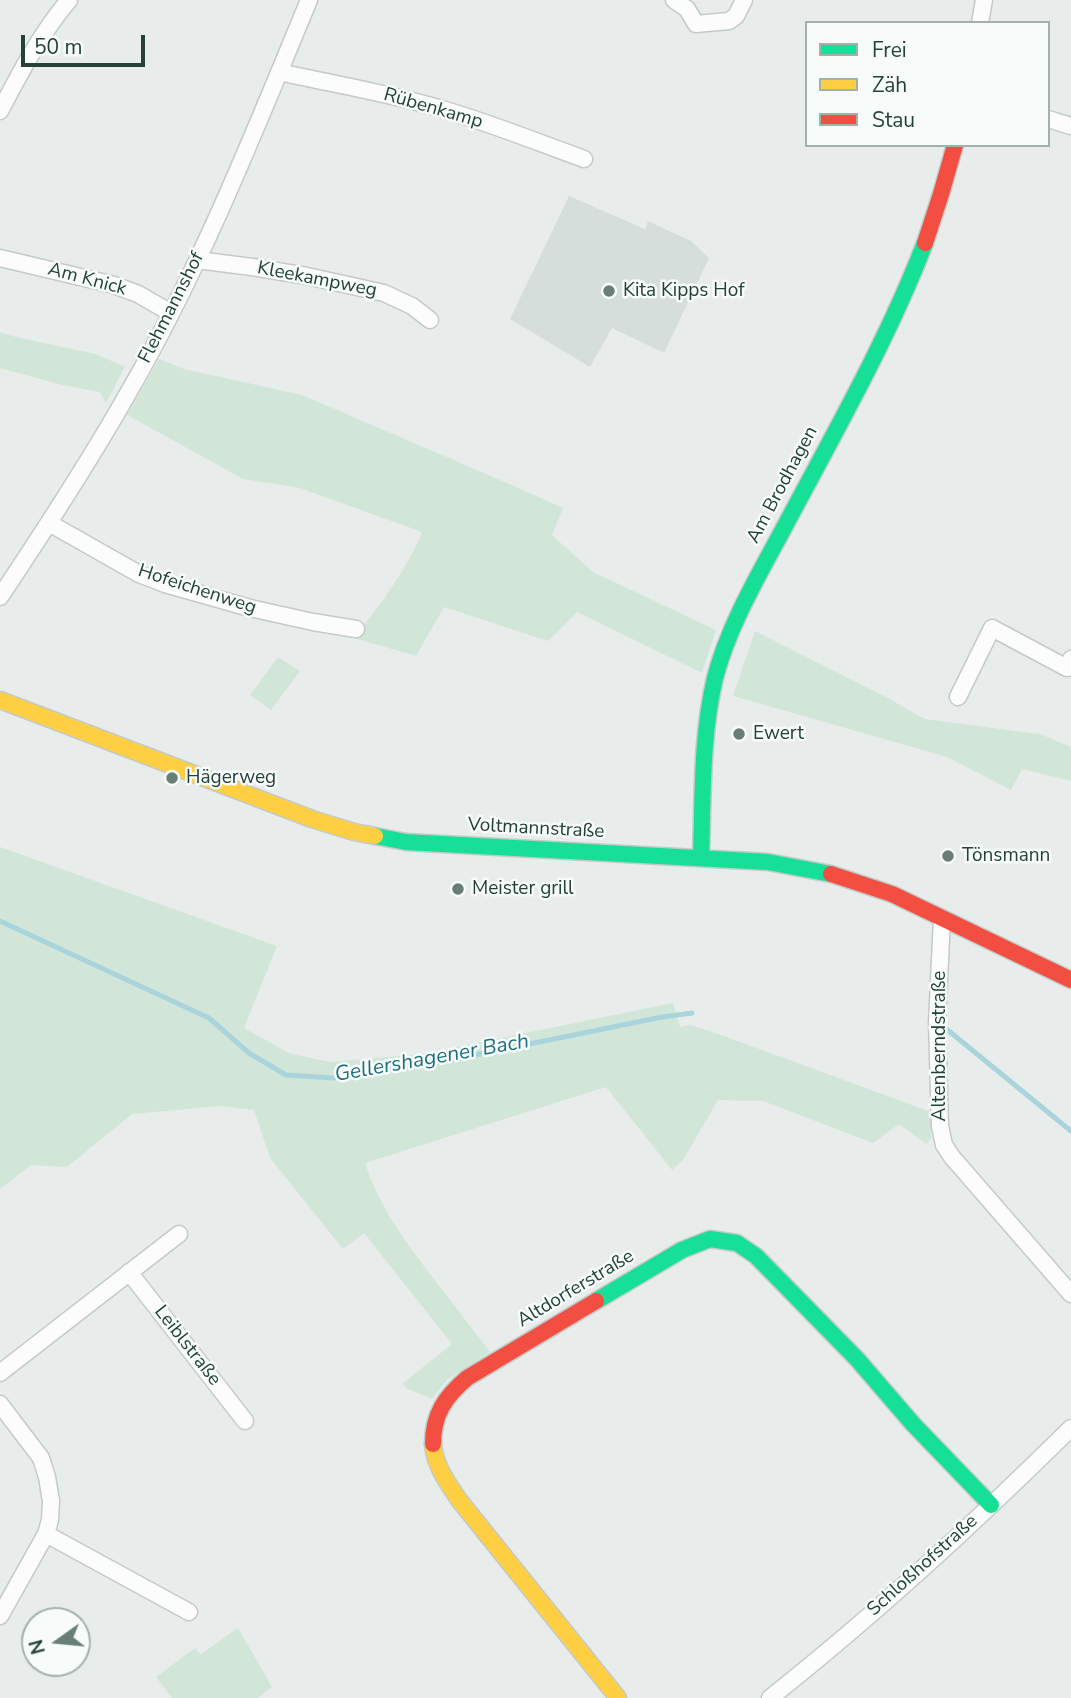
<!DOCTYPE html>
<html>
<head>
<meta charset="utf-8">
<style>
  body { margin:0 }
  #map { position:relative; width:1071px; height:1698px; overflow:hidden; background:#e8edeb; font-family:"Nunito Sans",sans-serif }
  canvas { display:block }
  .legend { position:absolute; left:805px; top:21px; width:245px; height:126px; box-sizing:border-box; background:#f7fbf9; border:2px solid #a3b1ad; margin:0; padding:9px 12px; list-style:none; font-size:21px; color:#24423a }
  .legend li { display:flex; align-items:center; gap:14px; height:35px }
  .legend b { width:35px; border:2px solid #a3b1ad }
  .north { position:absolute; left:21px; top:1607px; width:70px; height:70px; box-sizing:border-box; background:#f7fbf9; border:2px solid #a3b1ad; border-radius:50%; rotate:255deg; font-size:19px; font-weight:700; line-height:28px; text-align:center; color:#24423a }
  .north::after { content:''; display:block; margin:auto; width:24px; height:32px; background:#697e78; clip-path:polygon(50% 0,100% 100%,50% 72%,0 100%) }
  .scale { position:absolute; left:21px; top:35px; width:124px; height:32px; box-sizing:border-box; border:4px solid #24423a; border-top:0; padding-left:9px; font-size:21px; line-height:24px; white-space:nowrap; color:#24423a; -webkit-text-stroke:5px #f7fbf9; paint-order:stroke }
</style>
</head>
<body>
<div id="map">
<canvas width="1071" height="1698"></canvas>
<ul class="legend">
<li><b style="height:9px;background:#16e098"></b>Frei</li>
<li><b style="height:9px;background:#ffcf43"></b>Zäh</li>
<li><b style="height:9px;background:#f24e42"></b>Stau</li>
</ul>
<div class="north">N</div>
<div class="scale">50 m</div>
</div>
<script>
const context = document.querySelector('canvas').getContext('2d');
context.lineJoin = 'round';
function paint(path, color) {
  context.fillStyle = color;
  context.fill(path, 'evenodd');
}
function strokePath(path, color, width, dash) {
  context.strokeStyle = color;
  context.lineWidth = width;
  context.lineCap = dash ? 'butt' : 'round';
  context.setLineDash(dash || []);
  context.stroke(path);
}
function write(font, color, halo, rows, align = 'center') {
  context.font = font + ' "Nunito Sans",sans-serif';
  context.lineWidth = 5;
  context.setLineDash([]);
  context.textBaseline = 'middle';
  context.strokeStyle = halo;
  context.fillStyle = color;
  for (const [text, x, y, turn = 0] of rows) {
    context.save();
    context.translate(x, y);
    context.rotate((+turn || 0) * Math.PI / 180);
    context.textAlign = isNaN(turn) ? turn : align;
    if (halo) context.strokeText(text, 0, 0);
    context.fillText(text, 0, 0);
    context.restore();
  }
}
const built = new Path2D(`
  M569,196l76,33 3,-8 43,20 18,17 -45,95 -52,-25 -22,39 -80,-48z`);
const green = new Path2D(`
  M0,332l16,5 80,17 29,13 -19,36 -6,-11 -38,-7 -62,-17z
  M159,359l25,10 118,26 212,91 49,22 -11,27 41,37 123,58 -14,43 -125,-61 -29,29 -104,-34 -28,49 -62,-18c26,-33 52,-67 68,-106l-122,-44 -57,-9 -116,-64z
  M755,631l131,66 39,22 106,14 9,1 31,13v34l-49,-12 -11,21 -64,-33 -214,-61z
  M278,657l22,14 -29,39 -21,-15z
  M0,847l277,99 -33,82 45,25 40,9 93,-8 251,-51 7,24 11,-2 44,15 196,72v27l-5,5 -27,-20 -26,19 -110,-42 -45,-1 -35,60 -11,10 -66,-83 -241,76c14,43 41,80 69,116 19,24 37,49 56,73l-43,28 -15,19 -26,-11 -3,-5 49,-39 -88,-111 -21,16 -73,-91 -16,-48 -33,-4 -89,8 -65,53 -36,-2 -31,24z
  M238,1628l34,59 -14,11h-86l-16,-21 39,-29 6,6z`);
const stream = new Path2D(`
  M0,921l209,97 40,35 37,22 48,3 112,-17 216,-44 30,-4
  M944,1027l127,104`);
const street = new Path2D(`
  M674,0l13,9 9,15 33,-3 7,-5 8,-16
  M980,23l4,-23
  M279,72c54,12 109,21 163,37 48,14 95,33 142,50
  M0,111c20,-38 41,-78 69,-111
  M1048,119l23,7
  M0,258l114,27 24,9 33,19
  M197,260l55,7 55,9 77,17 28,13 18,14
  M49,523l90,51 26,10 85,24 63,14 43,7
  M0,597c44,-66 88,-133 127,-202 72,-124 127,-262 182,-395
  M958,697l34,-69 75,40 4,-9
  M942,918l-5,105 3,103 4,19 8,12 119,137
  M129,1272l116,149
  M0,1373l179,-139
  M0,1404l41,54 6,19 4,24 -1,19 -4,14 -46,82
  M46,1534l143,78
  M770,1698c106,-84 205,-175 301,-270`);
const fast = new Path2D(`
  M375,836l31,6 362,20 63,12
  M701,858c2,-60 0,-121 14,-180 14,-54 45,-105 71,-154 49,-92 101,-183 139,-281
  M596,1301l86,-51 28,-11 27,4 19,13 101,103 56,65 78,81`);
const slow = new Path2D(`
  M0,700l312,119 42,13 21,4
  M433,1444c2,22 14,38 26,56l159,198`);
const jam = new Path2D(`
  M925,243l16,-49 14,-49
  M831,874l61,20 179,86
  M433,1444c0,-30 12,-47 34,-66l129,-77`);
const markers = [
  [609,291,7,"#697e78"],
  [739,734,7,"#697e78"],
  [172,778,7,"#697e78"],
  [948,856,7,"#697e78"],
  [458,889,7,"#697e78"]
];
const streetNames = [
  ["Rübenkamp",433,109,16],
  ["Am Knick",87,280,15],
  ["Kleekampweg",317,280,11],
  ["Flehmannshof",172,308,-63],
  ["Am Brodhagen",783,485,-62],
  ["Hofeichenweg",197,590,18],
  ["Voltmannstraße",536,829,3],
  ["Altenberndstraße",940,1046,-90],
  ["Altdorferstraße",576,1289,-31],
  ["Leiblstraße",187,1346,52],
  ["Schloßhofstraße",923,1566,-42]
];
const poiNames = [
  ["Kita Kipps Hof",623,291],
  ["Ewert",753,734],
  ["Hägerweg",186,778],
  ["Tönsmann",962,856],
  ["Meister grill",472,889]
];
const waterNames = [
  ["Gellershagener Bach",432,1059,-10]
];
paint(built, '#d6dedb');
paint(green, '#d1e6d8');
strokePath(stream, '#a9d4db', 5);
strokePath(street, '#c5cac8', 19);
strokePath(fast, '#c3cbc8', 19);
strokePath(slow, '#c3cbc8', 19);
strokePath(jam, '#c3cbc8', 19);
strokePath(street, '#fcfcfc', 16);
strokePath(fast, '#16e098', 16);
strokePath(slow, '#ffcf43', 16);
strokePath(jam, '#f24e42', 16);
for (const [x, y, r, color] of markers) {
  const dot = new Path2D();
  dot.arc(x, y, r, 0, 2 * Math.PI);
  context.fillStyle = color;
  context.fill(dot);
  strokePath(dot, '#f7fbf9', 2.5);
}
write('19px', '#24423a', '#f7fbf9', streetNames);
write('19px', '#24423a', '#f7fbf9', poiNames, 'left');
write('italic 21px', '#1c6f80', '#f7fbf9', waterNames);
</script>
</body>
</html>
